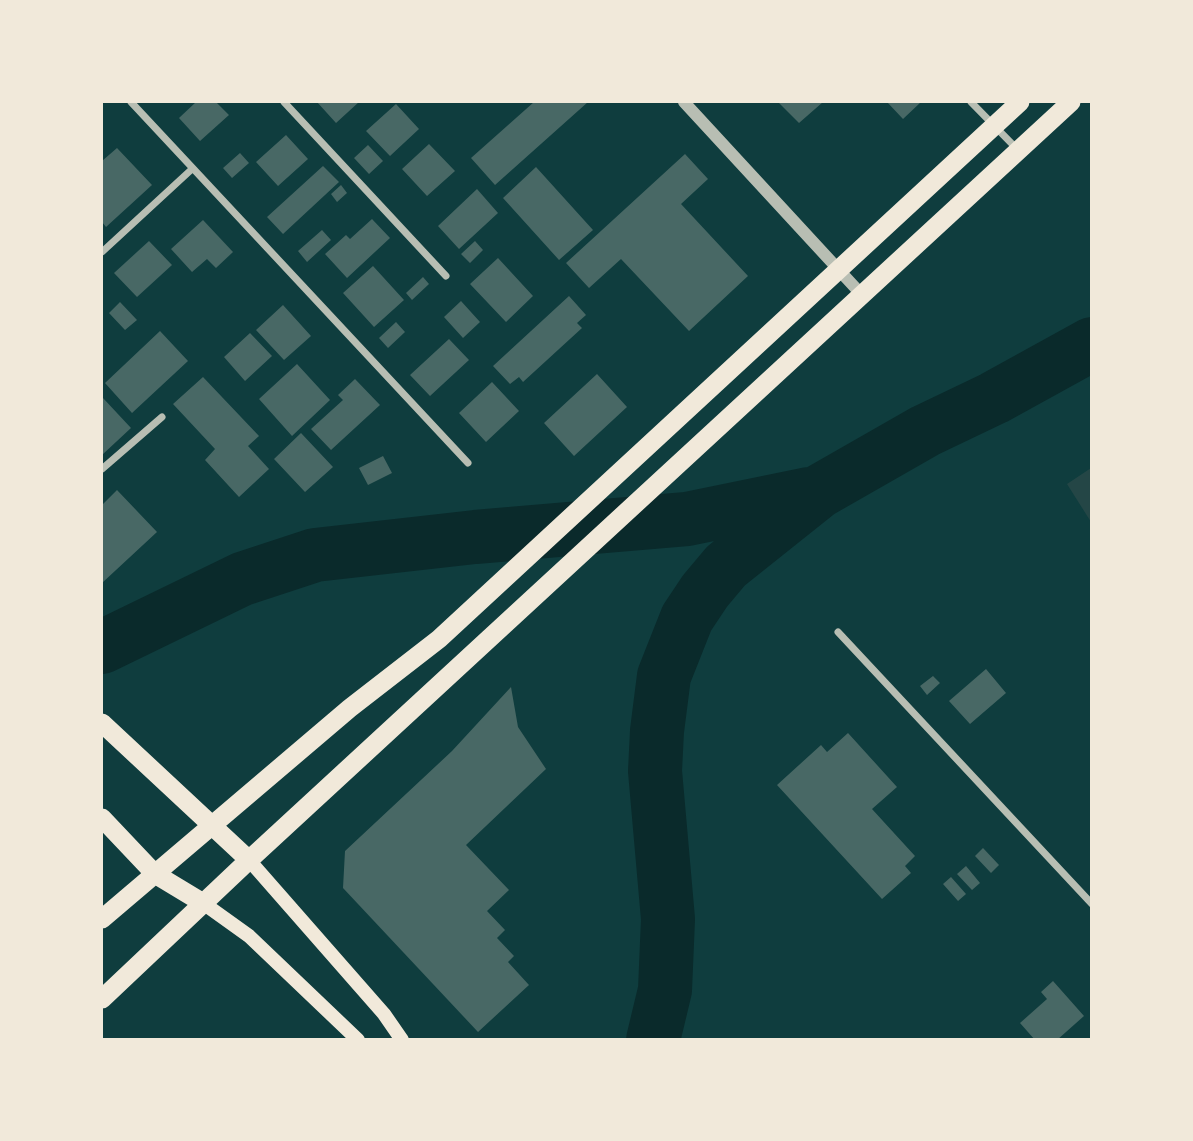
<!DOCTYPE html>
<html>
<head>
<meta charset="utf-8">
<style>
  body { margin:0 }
  #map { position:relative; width:1193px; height:1141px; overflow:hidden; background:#0f3d3e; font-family:"Space Grotesk",sans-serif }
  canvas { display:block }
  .frame { position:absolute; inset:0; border:103px solid #f1e9da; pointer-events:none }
</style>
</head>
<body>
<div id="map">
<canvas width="1193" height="1141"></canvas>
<div class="frame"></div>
</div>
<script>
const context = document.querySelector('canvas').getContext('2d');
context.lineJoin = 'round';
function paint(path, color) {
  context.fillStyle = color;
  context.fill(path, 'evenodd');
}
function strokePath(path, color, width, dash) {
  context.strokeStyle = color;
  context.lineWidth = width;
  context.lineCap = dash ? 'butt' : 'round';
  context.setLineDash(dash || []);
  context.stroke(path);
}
const green = new Path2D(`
  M1091,468v54l-24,-38z`);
const river = new Path2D(`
  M102,647l140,-68 73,-24 160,-18 212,-18 122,-25
  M653,1040l12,-50 3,-71 -13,-148 2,-40 7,-55 23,-58 18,-27 21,-25 94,-75 105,-60 69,-33 98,-54`);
const building = new Path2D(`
  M196,102h20l13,13 -29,26 -21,-23z
  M317,102h42l-23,21z
  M534,102h54l-93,83 -24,-27z
  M778,102h45l-24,21z
  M887,102h34l-18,17z
  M396,104l23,25 -29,27 -24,-25z
  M286,135l22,24 -30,27 -22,-24z
  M429,144l26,27 -28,25 -25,-27z
  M368,145l15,16 -14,13 -15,-16z
  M117,148l35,37 -46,42 -4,-5v-61z
  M240,153l9,10 -17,15 -9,-10z
  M685,154l23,25 -27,25 67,72 -59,55 -68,-72 -32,29 -23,-25z
  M323,166l16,16 -56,52 -16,-17z
  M536,167l57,63 -34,30 -56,-62z
  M341,185l6,8 -10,9 -6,-8z
  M477,189l21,24 -39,36 -21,-23z
  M372,219l18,19 -43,40 -22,-24 21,-19 4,4z
  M203,220l30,32 -17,16 -9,-9 -15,13 -21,-23z
  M322,230l9,10 -24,22 -9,-11z
  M149,241l23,24 -35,32 -23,-24z
  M475,241l8,9 -13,13 -9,-9z
  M498,258l35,38 -27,26 -36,-38z
  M373,266l31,34 -30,27 -31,-34z
  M423,277l6,7 -17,16 -6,-7z
  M569,296l17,19 -9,8 5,5 -59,54 -4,-5 -9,7 -17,-18z
  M461,301l19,21 -17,16 -19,-21z
  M120,302l17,18 -12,10 -16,-17z
  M283,305l28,31 -27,24 -28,-30z
  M396,322l9,10 -17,16 -9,-10z
  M160,331l28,30 -56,52 -27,-30z
  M250,333l22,23 -27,25 -21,-24z
  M449,339l20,21 -39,36 -20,-21z
  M297,364l33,36 -38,36 -33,-37z
  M597,374l30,33 -53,49 -30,-33z
  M203,377l56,59 -11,10 21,23 -30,28 -34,-37 10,-11 -42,-45z
  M355,379l25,26 -49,45 -20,-21 32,-29 -5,-5z
  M492,382l27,29 -33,31 -27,-29z
  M103,398l28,30 -29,27v-55z
  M301,433l32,34 -28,25 -31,-33z
  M383,456l9,17 -24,12 -9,-17z
  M117,490l40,42 -55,51v-78z
  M986,669l20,24 -36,31 -21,-23z
  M933,676l7,7 -13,12 -7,-9z
  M511,687l7,40 28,42 -80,76 43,45 -22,21 18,19 -8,8 17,18 -6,6 21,23 -51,47 -135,-144 2,-37 107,-100z
  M848,733l49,54 -25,22 43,47 -10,10 6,7 -29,26 -105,-114 44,-40 6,7z
  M983,848l16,17 -8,8 -16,-17z
  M966,866l14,17 -8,7 -15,-16z
  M951,877l15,17 -8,7 -15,-17z
  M1053,981l31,35 -27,24h-22l-15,-17 27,-24 -6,-7z`);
const minor = new Path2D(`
  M131,102l337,361
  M284,102l162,174
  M971,102l46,47
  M102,252l90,-83
  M102,469l60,-52
  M838,632l254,272`);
const tertiary = new Path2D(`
  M684,102l178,193`);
const secondary = new Path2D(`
  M249,860l135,154 18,26
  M203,903l46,33 109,104`);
const trunk = new Path2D(`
  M102,723l147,137
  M102,818l53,56 48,29
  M102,919l248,-211 89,-69 581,-537
  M102,999l147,-139 822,-758`);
paint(green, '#244646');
strokePath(river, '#0a2a2b', 54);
paint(building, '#486865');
strokePath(minor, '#b8beb3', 7);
strokePath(tertiary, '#b8beb3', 12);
strokePath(secondary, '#f1e9da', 14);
strokePath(trunk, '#f1e9da', 19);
</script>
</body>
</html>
